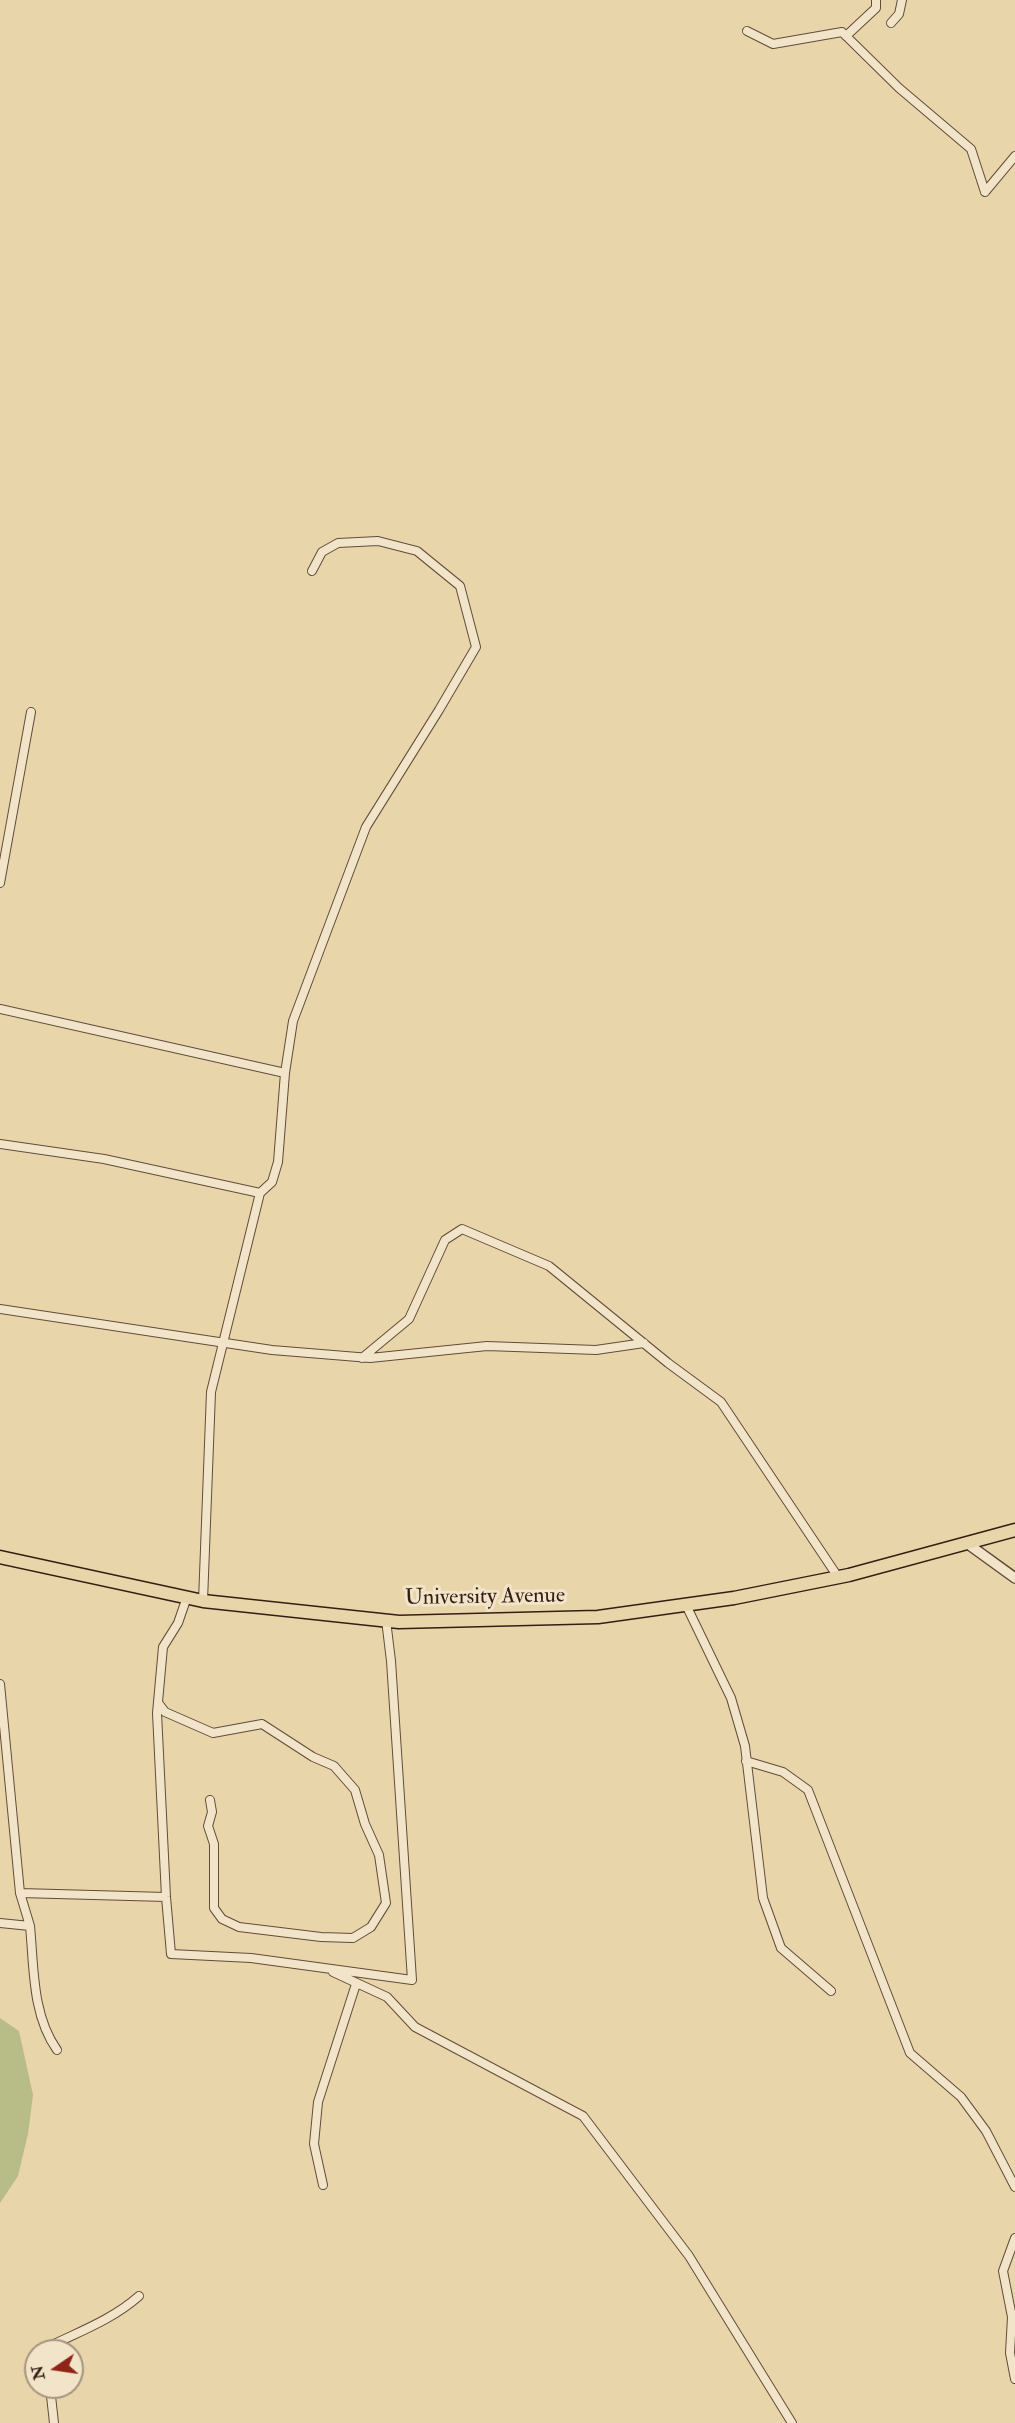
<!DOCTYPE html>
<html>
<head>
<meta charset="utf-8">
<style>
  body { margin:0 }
  #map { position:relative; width:1015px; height:2423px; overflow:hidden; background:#e9d5aa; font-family:"IM FELL Double Pica",serif }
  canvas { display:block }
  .north { position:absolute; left:24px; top:2339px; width:60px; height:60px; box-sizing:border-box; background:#f1e4c8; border:2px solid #a59580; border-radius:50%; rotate:257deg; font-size:16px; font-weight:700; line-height:24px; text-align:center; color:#341e14 }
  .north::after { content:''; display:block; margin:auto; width:21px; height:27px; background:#8f2418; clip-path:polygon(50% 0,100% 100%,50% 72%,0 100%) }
</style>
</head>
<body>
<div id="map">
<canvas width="1015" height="2423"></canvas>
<div class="north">N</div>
</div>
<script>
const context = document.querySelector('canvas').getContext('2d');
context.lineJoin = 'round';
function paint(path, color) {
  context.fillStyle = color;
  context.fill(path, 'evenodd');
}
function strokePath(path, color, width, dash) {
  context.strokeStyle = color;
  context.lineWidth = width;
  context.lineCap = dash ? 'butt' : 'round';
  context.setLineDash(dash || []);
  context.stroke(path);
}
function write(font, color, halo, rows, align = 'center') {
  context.font = font + ' "IM FELL Double Pica",serif';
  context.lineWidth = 6;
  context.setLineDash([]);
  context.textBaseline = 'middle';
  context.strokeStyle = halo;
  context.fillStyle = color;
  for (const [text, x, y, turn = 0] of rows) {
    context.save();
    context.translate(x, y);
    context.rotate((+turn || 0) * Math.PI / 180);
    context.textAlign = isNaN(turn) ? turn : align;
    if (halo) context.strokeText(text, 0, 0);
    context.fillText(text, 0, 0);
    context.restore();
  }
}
const green = new Path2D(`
  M0,2018l19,13 14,64 -5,39 -10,42 -18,27z`);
const minor = new Path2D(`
  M891,23l8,-9 3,-14
  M747,31l26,13 69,-12 57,56 72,61 14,43
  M846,36l30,-28v-8
  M985,192l30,-36
  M0,883l31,-171
  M0,1009l285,64
  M0,1144l104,15 156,34
  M0,1309l272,41 98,8 117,-12 109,4 48,-7
  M362,1358l47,-39 36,-79 17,-11 87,37 119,97 53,39 117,175
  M187,1597l-9,26 -15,24 -6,66 9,184 5,57 80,4 161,22 -21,-319 -5,-41
  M203,1601l8,-209 49,-199 12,-11 6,-20 7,-89 8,-52 73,-194 73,-117 37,-63 -16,-61 -43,-35 -39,-10 -40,2 -16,9 -10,19
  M686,1605l45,93 14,48 18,152 18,50 50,43
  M0,1684l20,209 146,4
  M159,1704l6,8 48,21 49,-9 51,33 21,9 21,24 10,34 14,31 7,48 -15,24 -18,11 -32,-1 -82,-10 -17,-8 -8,-11v-64l-6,-18 4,-14 -2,-12
  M746,1761l37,11 25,18 102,263 51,44 25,34 29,56
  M0,1923l30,3 -10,-33
  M30,1926c4,41 2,89 27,124
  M333,1972l54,25 28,30 168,89 106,140 103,167
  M323,2185l-9,-41 4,-42 38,-118
  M1015,2238l-12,33 9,46 -2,36 5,26
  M50,2351v-5c31,-15 63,-27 89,-50
  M50,2387l4,36`);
const tertiary = new Path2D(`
  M968,1544l47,34`);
const trunk = new Path2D(`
  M0,1557l203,44 196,21 199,-5 136,-19 115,-23 166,-45`);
const streetNames = [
  ["University Avenue",485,1598,-1]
];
paint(green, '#b8bd87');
strokePath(minor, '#614c3a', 10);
strokePath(tertiary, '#614c3a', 12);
strokePath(trunk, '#341e14', 15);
strokePath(minor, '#f1e4c8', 8);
strokePath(tertiary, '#f1e4c8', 9);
strokePath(trunk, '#e9d5aa', 12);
write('22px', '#341e14', '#f1e4c8', streetNames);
</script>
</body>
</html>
